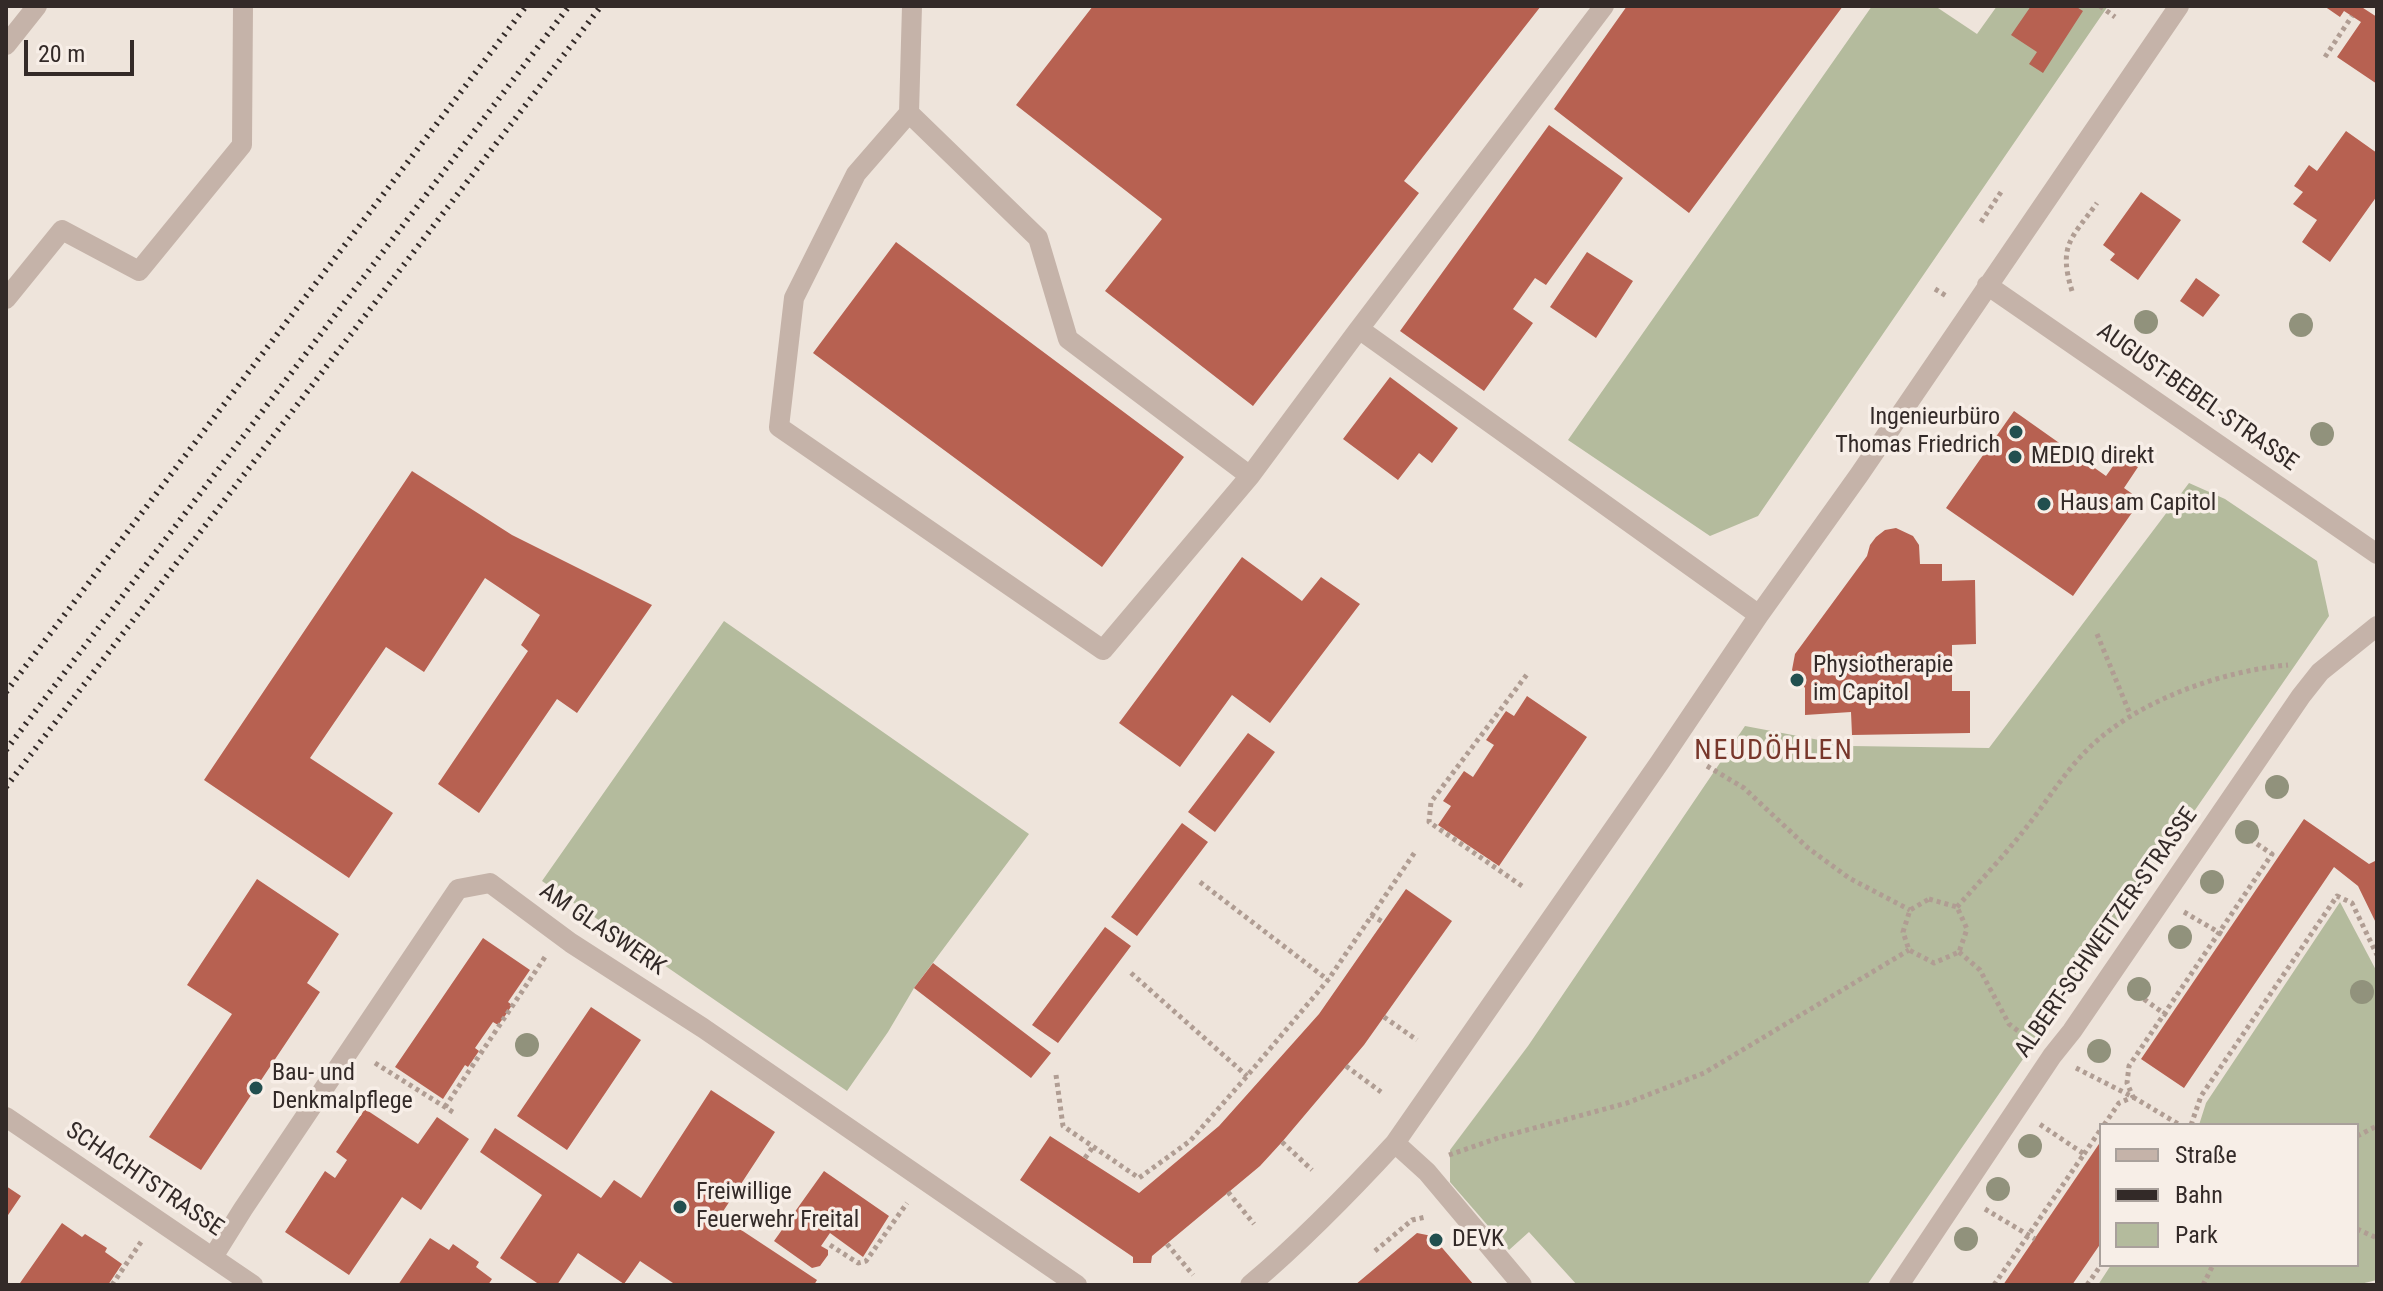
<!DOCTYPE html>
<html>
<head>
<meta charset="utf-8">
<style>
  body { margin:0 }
  #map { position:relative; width:2383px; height:1291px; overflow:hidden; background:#eee4db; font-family:"Roboto Condensed",sans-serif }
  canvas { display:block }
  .frame { position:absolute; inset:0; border:8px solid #332a28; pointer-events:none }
  .legend { position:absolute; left:2099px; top:1123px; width:260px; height:144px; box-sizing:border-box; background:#f7eee7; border:2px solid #a9a09b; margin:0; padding:10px 14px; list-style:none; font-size:24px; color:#332a28 }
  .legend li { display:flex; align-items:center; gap:16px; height:40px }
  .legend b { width:40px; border:2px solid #a9a09b }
  .scale { position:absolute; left:24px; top:40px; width:110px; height:36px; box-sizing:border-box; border:4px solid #332a28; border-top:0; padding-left:10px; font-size:24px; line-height:28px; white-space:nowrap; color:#332a28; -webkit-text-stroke:6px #f7eee7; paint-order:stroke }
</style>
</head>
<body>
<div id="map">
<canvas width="2383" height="1291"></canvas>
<div class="frame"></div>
<ul class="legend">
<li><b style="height:10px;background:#c5b3a9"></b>Straße</li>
<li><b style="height:10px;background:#332a28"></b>Bahn</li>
<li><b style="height:22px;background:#b4bb9d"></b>Park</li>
</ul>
<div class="scale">20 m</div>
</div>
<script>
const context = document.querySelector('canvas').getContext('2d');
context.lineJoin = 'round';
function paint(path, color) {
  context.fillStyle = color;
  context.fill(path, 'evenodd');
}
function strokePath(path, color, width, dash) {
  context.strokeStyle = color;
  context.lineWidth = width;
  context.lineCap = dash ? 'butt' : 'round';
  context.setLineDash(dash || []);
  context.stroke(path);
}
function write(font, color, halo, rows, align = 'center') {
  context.font = font + ' "Roboto Condensed",sans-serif';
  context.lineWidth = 7;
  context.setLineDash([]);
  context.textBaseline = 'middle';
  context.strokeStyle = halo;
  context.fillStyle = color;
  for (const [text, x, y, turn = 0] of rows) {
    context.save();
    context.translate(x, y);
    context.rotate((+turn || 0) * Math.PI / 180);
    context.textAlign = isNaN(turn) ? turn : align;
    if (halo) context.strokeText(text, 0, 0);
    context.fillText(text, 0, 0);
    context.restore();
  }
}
const green = new Path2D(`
  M1872,6h63l42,28 20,-28h111l-350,510 -48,20 -142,-96z
  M2189,483l36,16 92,62 12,55 -462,669h-290l-48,-53 -20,18 -59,-68v-32l78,-104 217,-320 106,20 138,2z
  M724,621l305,213 -115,154 -26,44 -41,59 -305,-210z
  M2340,902l37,70v308l-21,5h-258l13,-20h246v-140h-158l7,-22z`);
const building = new Path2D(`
  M1093,6h448l-137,175 15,12 -166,213 -148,-115 57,-72 -146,-114z
  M1627,6h216l-154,207 -135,-104z
  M2031,6h44l8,5 -40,62 -14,-9 8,-12 -26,-17z
  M2324,6h36l17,11v67l-40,-27 24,-35 -17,-11 -4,6z
  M1549,125l74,53 -77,107 -11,-7 -22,31 20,14 -49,68 -84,-60z
  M2346,131l31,22v43l-47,66 -28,-20 15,-22 -24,-16 10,-12 -9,-6 15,-21 8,6z
  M2141,192l40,28 -43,60 -28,-20 5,-6 -12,-9z
  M896,242l288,215 -82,110 -289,-214z
  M1587,252l46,29 -37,57 -46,-31z
  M2196,278l24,17 -17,22 -23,-16z
  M1390,377l68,51 -26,35 -13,-10 -21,27 -55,-41z
  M2014,411l92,65 15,-21 17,12 -14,21 17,12 -68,96 -127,-88z
  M412,471l100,64 140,70 -75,108 -20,-14 -78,114 -41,-29 90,-133 -7,-6 19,-30 -55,-37 -61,94 -38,-25 -76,111 83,55 -44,65 -145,-98z
  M1896,528l17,8 6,9 1,19h22v17l33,-1 1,64 -24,1v46h18v42l-118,2 -1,-23 -46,3v-27l-13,-18 3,-16 72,-98 3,-11 6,-8 9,-7z
  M1242,557l60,44 19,-24 39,27 -90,119 -38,-28 -52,72 -61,-44z
  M1527,696l60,41 -88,129 -61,-41 13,-19 -8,-5 21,-30 9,6 21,-32 -8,-5 20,-29 8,5z
  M1248,733l27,19 -60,80 -27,-20z
  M2304,819l65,45 8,-4v65l-19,-39 -24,-19 -150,221 -43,-29z
  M1182,823l26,19 -71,94 -26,-19z
  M257,879l82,55 -32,49 13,9 -119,178 -52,-33 83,-123 -45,-29z
  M1406,889l46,32 -88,124 -82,97 -22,24 -108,90 -1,7h-18v-6l-113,-77 30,-44 89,57 80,-67 100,-112z
  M1105,927l26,19 -73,97 -26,-18z
  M483,938l47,32 -22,32 4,3 -7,11 -7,9 -5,-3 -18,26 4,3 -11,16 -3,-2 -22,34 -48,-32z
  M933,963l118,90 -20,25 -117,-90z
  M591,1007l50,33 -74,110 -50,-34z
  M711,1090l64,42 -55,84 97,64 -3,5h-138l-36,-24 -16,23 -46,-31 -21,32h-17l-40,-27 42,-63 -62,-43 15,-24 106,70 13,-18 27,18z
  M365,1109l53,35 19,-27 32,22 -48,71 -19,-13 -53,78 -64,-43 40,-61 10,7 12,-18 -11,-8z
  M2101,1141v102l-29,42h-69z
  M824,1171l65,45 -26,41 -33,-24 -9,13 7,4v5l-8,11 -8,2 -38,-27z
  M6,1186l15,10 -15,22z
  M62,1223l20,14 3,-3 22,14 -2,4 17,12 -14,21 -88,-2z
  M1417,1233l15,3 42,49h-119z
  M430,1238l19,12 4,-6 26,18 -3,5 16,12 -4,6h-90z`);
const path = new Path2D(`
  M2100,6l15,11
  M2325,57l27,-41
  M1981,222l22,-33
  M1935,289l13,8
  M2072,291c-14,-46 -1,-52 25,-88
  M2097,634l33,80
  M1707,766l37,22 64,60 41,30 61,32
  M1200,882l128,98
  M1522,886l-93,-64 2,-20 97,-129
  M1929,899l28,8 10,22 -8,23 -25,11 -25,-13 -6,-18 7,-22z
  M1957,907c23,-26 47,-51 68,-78 21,-26 40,-58 64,-81 49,-48 133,-77 199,-83
  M2184,912l41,24
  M1371,915l12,7
  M1959,952l21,18 29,54 21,16
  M1131,973l116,103
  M2131,990l38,27
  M1384,1017l33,23
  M375,1063l81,51
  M1346,1066l35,26
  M2076,1068l57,29 47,28
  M1056,1075l7,51 76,52 51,-37 57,-65 81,-96 87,-128
  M445,1107l100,-150
  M2104,1125l15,-22 14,-6 -6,-14 2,-17 143,-212 -33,-22
  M2191,1125l10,-29 136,-200 15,7 25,52
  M2357,1136l20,-10
  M1282,1142l30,28
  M2084,1154l17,-25
  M1449,1155l52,-18 126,-34 77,-30 205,-123
  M1085,1158l8,-11
  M1228,1192l26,32
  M1985,1209l50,30
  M2357,1229l20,9
  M1167,1244l26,31
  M830,1245l28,18 8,-2 41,-58
  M1375,1251l37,-31 14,-3
  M112,1285l29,-43
  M1994,1285l90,-131 -46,-31
  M2087,1285l14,-20
  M2203,1285l10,-20`);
const minor = new Path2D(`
  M912,6l-3,107 129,125 30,101 182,137
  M1604,6l-245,323 400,286
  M6,45l31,-39
  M909,113l-53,61 -62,124 -15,129 324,223 147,-174 109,-147
  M1987,285l390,269
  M6,299l56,-69 77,41 103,-126 1,-139
  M6,1117l247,168
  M1395,1143l32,29 95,113
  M213,1257l30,-48 215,-320 32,-6 81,60 132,85 374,257
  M1250,1285c52,-44 99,-92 145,-142l265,-381 99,-147 100,-140 320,-469
  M1899,1285l153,-229 20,-25 229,-335 19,-24 57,-46`);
const rail = new Path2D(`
  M6,692l520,-686
  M6,750l563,-744
  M6,787l595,-781`);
const trees = [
  [2146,322],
  [2301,325],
  [2322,434],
  [2277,787],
  [2247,832],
  [2212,882],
  [2180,937],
  [2139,989],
  [2362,992],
  [527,1045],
  [2099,1051],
  [2030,1146],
  [1998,1189],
  [1966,1239]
];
const markers = [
  [2016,432,8,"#224f4f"],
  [2015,457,8,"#224f4f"],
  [2044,504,8,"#224f4f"],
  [1797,680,8,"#224f4f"],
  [256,1088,8,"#224f4f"],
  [680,1207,8,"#224f4f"],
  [1436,1240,8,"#224f4f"]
];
const streetNames = [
  ["AUGUST-BEBEL-STRASSE",2197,398,35],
  ["AM GLASWERK",602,930,34],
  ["ALBERT-SCHWEITZER-STRASSE",2107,933,-55],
  ["SCHACHTSTRASSE",144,1180,34]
];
const poiNames = [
  ["Ingenieurbüro",2000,418,"right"],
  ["Thomas Friedrich",2000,446,"right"],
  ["MEDIQ direkt",2031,457],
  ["Haus am Capitol",2060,504],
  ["Physiotherapie",1813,666],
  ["im Capitol",1813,694],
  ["Bau- und",272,1074],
  ["Denkmalpflege",272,1102],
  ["Freiwillige",696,1193],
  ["Feuerwehr Freital",696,1221],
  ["DEVK",1452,1240]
];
const quarterNames = [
  ["NEUDÖHLEN",1774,752]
];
paint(green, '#b4bb9d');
paint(building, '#b76151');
strokePath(path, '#b09d93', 5, [4, 4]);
strokePath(minor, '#c5b3a9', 20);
strokePath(rail, '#332a28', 6, [2, 6]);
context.fillStyle = '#91927c';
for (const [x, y] of trees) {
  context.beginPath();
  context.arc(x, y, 12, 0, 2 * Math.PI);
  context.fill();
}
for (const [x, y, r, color] of markers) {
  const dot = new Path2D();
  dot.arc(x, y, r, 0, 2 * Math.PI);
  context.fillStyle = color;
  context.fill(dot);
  strokePath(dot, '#f7eee7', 3);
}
write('24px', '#332a28', '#f7eee7', streetNames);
write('24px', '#332a28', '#f7eee7', poiNames, 'left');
context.letterSpacing = '2px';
write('28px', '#78372b', '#f7eee7', quarterNames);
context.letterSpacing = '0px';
</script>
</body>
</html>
